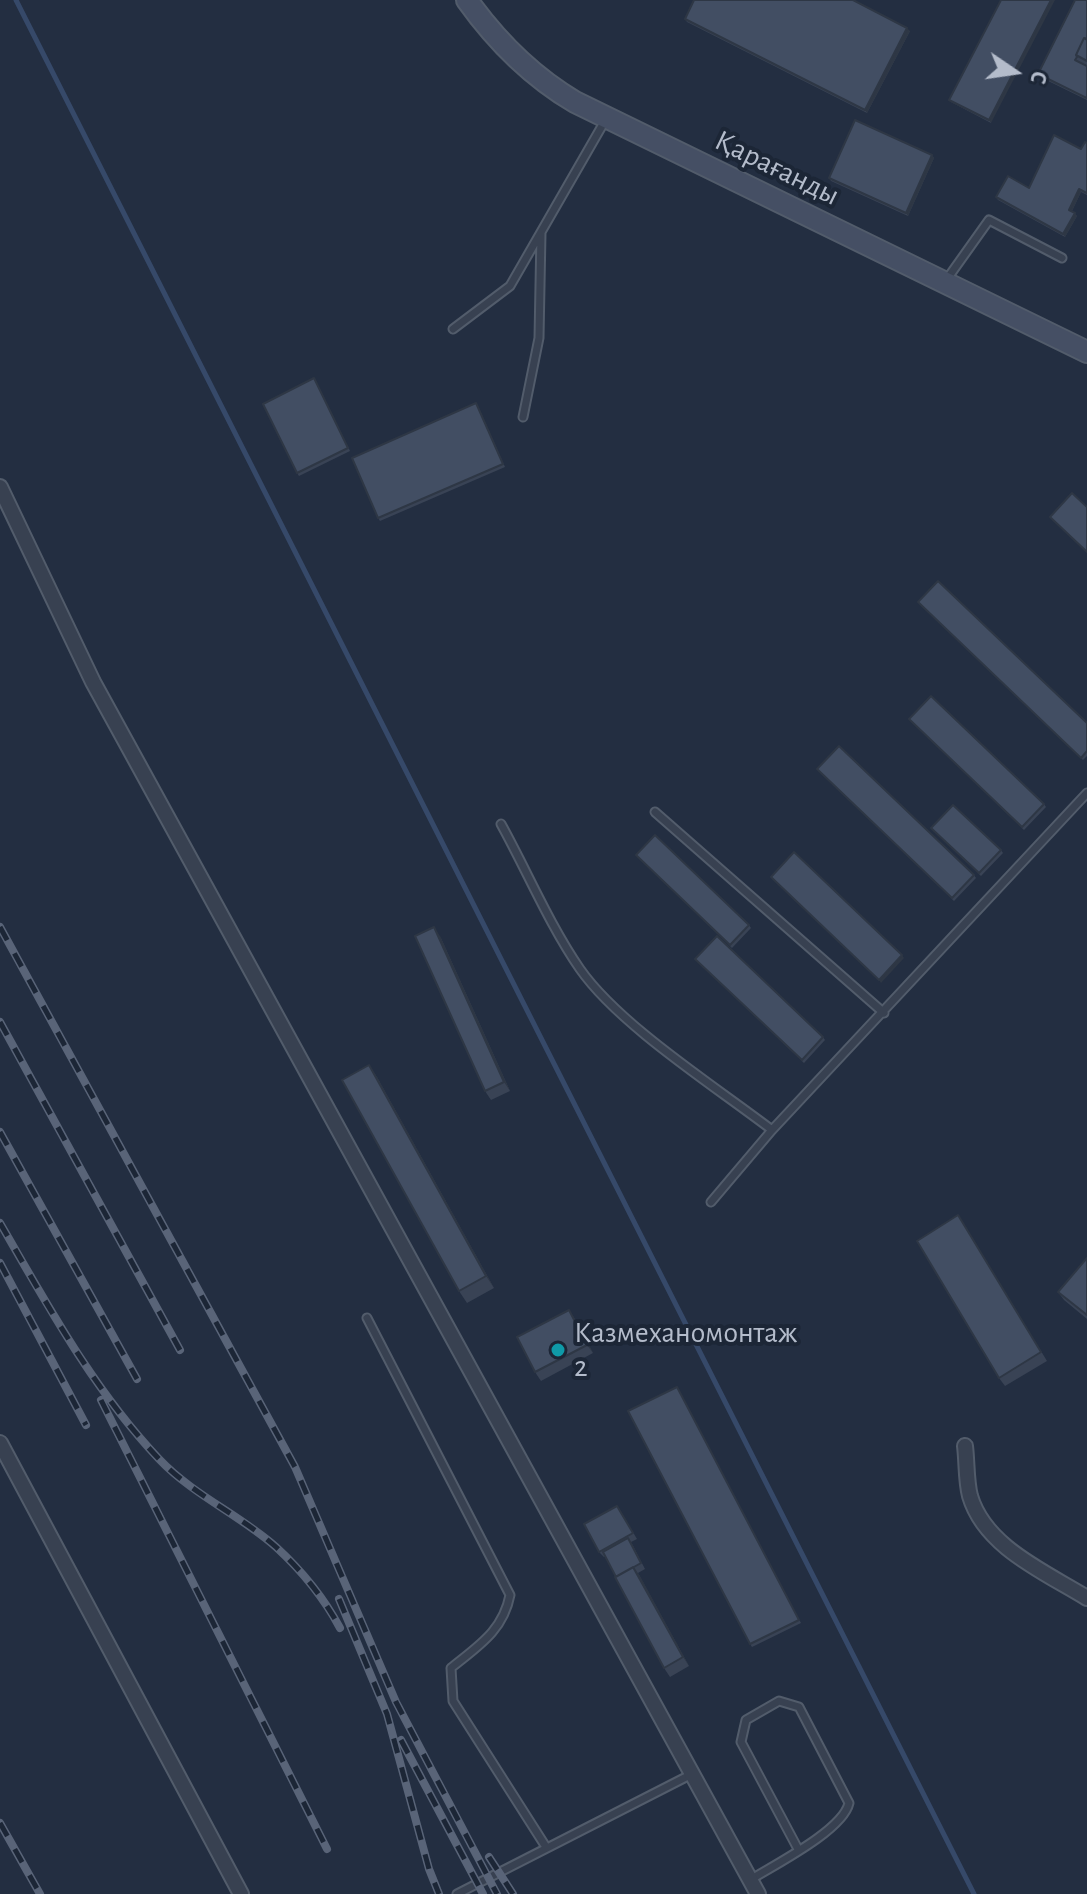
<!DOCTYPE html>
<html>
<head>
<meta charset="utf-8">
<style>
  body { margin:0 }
  #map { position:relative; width:1087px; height:1894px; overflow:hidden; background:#232e41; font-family:"Alegreya Sans",sans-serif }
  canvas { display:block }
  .north { position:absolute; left:975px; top:32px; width:80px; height:80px; -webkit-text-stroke:6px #1c2636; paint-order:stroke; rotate:103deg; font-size:22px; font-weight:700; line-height:32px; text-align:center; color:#b4bccb }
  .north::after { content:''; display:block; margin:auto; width:28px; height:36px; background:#b4bccb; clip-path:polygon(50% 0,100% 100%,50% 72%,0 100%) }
</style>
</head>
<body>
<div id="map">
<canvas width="1087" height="1894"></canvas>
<div class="north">С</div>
</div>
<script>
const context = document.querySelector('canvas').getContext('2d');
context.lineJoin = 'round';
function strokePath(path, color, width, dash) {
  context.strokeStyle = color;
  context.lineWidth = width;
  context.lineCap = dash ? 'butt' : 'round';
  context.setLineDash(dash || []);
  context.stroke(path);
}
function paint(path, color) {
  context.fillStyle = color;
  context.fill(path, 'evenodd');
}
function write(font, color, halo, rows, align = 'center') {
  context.font = font + ' "Alegreya Sans",sans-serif';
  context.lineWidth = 8;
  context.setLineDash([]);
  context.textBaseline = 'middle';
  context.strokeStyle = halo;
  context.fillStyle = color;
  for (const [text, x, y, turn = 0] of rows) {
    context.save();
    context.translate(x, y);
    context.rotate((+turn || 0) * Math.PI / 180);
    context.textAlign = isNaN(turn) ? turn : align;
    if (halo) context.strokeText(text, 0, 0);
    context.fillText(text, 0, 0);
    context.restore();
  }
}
const stream = new Path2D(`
  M16,0l958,1894`);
const lane = new Path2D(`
  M947,279l42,-59 73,38
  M453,329l57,-43 96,-167
  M523,417l16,-79 2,-105
  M655,812l229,201
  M501,824c26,47 48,100 79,145 39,56 136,118 192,161
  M711,1202l61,-72 315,-337
  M367,1318l143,277c-7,36 -32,51 -59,73l2,33 93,146
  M750,1880c26,-16 93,-50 99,-77l-50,-96 -20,-6 -33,19 -5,22 57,107
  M457,1894l235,-120`);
const street = new Path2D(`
  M0,487l93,195 665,1212
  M0,1443l241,451
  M965,1446c2,16 1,35 5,50 15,51 75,76 117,102`);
const secondary = new Path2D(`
  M467,0c30,42 64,76 108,102l512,250`);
const rail = new Path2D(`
  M0,927l295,540 101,235 101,192
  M0,1022l180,328
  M0,1132l137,247
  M0,1223c48,83 93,166 159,236 34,36 81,56 117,88 25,23 48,51 64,81
  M0,1263l86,162
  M101,1400l226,449
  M339,1599l48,115 42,155 10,25
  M401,1740l82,154
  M0,1823l40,71
  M489,1857l24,37`);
const wall = new Path2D(`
  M1001,0l-10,123 -40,-21 -2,-2z
  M1087,0v100l-47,-23 -2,-3z
  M685,19l225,12 -43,82 -180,-91z
  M1087,143v52l-6,-3 -9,19 5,5 -12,21 -67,-37 -2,-3 33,-9 52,-39z
  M932,155l2,3 -26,58 -77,-35 -2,-3z
  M316,381l34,70 -51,25 -2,-3z
  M478,406l27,61 -125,54 -2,-3z
  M918,602l169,121v33l-4,4z
  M909,719l135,85 2,3 -22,23z
  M817,769l157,106 2,3 -22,23z
  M931,828l70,22 2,3 -22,23z
  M636,855l113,70 2,3 -19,20z
  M440,936l70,155 -19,9 -6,-9z
  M695,959l128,78 2,3 -21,23z
  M369,1065l8,12 117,211 -27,15 -8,-12z
  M964,1224l83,137 -42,25 -6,-8z
  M1087,1258v61l-23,-19 -6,-8z
  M569,1310l6,9 18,34 -52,28 -6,-9z
  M679,1390l122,233 -49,24 -2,-3z
  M621,1512l16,27 -6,3 14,27 -7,4 51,93 -19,11 -6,-9 -59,-111h-1l-5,-5z`);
const shadedWall = new Path2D(`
  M1051,0h4l-64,123 -2,-3z
  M907,28l3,3 -43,82 -2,-3z
  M932,155l2,3 -26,58 -2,-3z
  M1079,189l2,3 -10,21 -2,-3z
  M1075,213l2,3 -12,21 -2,-3z
  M434,927l6,9 70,155 -6,-9z
  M902,955l2,3 -23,25 -2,-3z
  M369,1065l8,12 117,211 -8,-12z
  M569,1310l6,9 18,34 -6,-8z
  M633,1567l7,9 49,90 -6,-9z`);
const building = new Path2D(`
  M694,0h159l54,28 -42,82 -180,-91z
  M1001,0h50l-62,120 -40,-20z
  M1075,0h12v37l-1,2 -2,-1 -8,17 1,2 -2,3 12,6v32l-49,-24z
  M1084,38l3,2v21l-11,-6z
  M855,120l77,35 -26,58 -77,-35z
  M1054,135l27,14 4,-7 2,1v50l-8,-4 -10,21 6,3 -12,21 -67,-37 12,-21 21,12z
  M314,378l34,70 -51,25 -34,-69z
  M476,403l27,61 -125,54 -26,-60z
  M1072,493l15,14v45l-37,-35z
  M938,581l149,142v28l-6,7 -163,-156z
  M931,696l113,108 -22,23 -113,-108z
  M839,746l135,129 -22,23 -135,-129z
  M953,805l48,45 -22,23 -48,-45z
  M655,835l94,90 -19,20 -94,-90z
  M794,852l108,103 -23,25 -108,-103z
  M434,927l70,155 -19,9 -70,-155z
  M717,936l106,101 -21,23 -107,-101z
  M369,1065l117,211 -27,15 -117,-211z
  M958,1215l83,137 -42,26 -82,-137z
  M1087,1258v57l-29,-23z
  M569,1310l18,35 -52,27 -18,-35z
  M677,1387l122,233 -49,24 -122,-233z
  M617,1506l16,27 -34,19 -15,-28z
  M628,1538l13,25 -25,14 -13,-25z
  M633,1567l50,90 -19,11 -49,-91z`);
const markers = [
  [558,1350,8,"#0f9aa8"]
];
const streetNames = [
  ["Қарағанды",777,168,26]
];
const poiNames = [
  ["Казмеханомонтаж",574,1333],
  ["2",574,1367]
];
strokePath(stream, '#364969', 5);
strokePath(lane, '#525c6b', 11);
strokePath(street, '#525c6b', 18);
strokePath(secondary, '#525c6b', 24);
strokePath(lane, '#384151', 7);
strokePath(street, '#384151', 14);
strokePath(secondary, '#454f64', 20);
strokePath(rail, '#596478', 8);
strokePath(rail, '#1c2636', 5, [15]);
paint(wall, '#394355');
paint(shadedWall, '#2e3745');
paint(building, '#424e63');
strokePath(building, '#2e3745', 2);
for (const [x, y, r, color] of markers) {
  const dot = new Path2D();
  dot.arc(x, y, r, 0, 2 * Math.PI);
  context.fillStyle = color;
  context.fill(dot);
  strokePath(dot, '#1c2636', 3);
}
write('30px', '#b4bccb', '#1c2636', streetNames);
write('30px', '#b4bccb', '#1c2636', poiNames, 'left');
</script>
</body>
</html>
